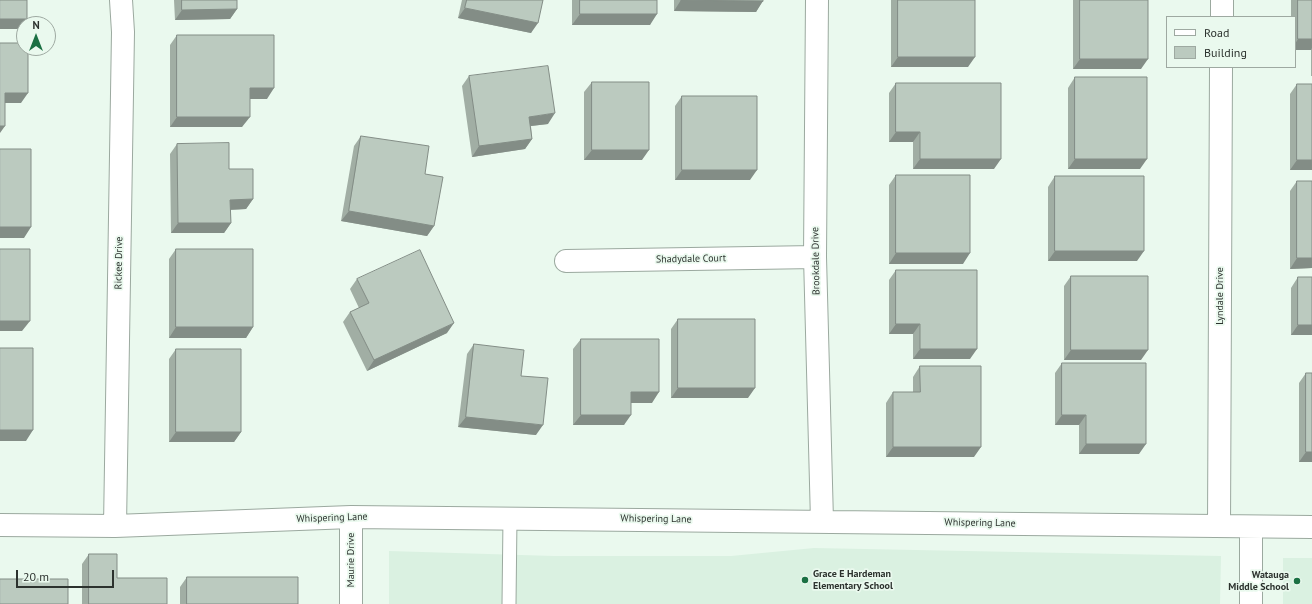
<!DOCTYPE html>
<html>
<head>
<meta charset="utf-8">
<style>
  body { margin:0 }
  #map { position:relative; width:1312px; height:604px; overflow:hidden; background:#eaf9ee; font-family:"PT Sans",sans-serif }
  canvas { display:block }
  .legend { position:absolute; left:1166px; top:16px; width:130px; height:52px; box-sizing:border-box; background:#eaf9ee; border:1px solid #9ea9a1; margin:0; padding:5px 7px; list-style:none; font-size:12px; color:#2c322e }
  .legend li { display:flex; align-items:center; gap:8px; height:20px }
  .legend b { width:20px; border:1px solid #9ea9a1 }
  .north { position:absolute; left:16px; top:16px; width:40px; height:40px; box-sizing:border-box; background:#eaf9ee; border:1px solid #9ea9a1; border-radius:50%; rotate:0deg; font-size:11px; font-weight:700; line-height:16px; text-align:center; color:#2c322e }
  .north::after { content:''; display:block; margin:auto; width:14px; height:18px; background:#1b7043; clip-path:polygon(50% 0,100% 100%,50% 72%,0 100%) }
  .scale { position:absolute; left:16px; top:570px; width:98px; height:18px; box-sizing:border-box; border:2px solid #2c322e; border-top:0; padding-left:5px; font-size:12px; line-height:14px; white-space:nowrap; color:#2c322e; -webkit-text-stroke:3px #eaf9ee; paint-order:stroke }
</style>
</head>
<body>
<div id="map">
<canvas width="1312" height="604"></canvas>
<ul class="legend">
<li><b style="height:5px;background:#fff"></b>Road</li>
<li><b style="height:11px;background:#bbcabf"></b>Building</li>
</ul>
<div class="north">N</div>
<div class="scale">20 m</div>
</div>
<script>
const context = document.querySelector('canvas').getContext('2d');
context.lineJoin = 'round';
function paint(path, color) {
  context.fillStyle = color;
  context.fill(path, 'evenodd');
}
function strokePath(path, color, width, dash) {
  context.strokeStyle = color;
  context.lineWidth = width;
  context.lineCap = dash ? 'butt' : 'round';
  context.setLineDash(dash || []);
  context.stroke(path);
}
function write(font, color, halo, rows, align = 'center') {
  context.font = font + ' "PT Sans",sans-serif';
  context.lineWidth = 3.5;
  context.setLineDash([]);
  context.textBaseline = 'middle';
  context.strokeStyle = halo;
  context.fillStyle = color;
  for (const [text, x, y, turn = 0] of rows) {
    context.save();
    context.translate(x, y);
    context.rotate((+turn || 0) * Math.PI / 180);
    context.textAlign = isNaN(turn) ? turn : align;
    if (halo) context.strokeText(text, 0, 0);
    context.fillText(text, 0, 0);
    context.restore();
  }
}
const built = new Path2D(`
  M814,548l407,8 -1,48h-831v-53l165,5h177z
  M1283,558h29v46h-29z`);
const lane = new Path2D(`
  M509,604l1,-86`);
const street = new Path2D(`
  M817,0l-2,257 7,264
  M1222,17v-17
  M566,261l249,-4
  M351,517v87
  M0,525l115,1 236,-9 961,10
  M115,526l8,-494 -2,-32
  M1219,526l2,-459
  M1251,604v-77`);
const wall = new Path2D(`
  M174,0h63v9l-7,10 -55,1z
  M462,0h81l-12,33 -73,-15z
  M572,0h85l-7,25h-78z
  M674,0h89l-7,12 -82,-1z
  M891,0h84l-7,67h-77z
  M1073,0h75l-7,69h-68z
  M1291,0h21v76h-1v-26h-16v-33h-4z
  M177,35l90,64h-17l-8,28h-72v-82z
  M469,76l79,48 -17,2 1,13 -7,10 -53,8 -10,-71z
  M1075,77l65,92h-72v-81z
  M592,82l50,78h-58v-68z
  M896,83l98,86h-81v-27h-24v-49z
  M1297,84l15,86h-22v-76z
  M682,96l68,84h-75v-74z
  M361,136l73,90 -7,10 -86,-15 13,-75z
  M177,144l52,25 24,30 -7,10 -15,1v13l-7,10h-53l-1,-79z
  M896,175l67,89h-74v-79z
  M1055,176l82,85h-89v-74z
  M1297,181h15v87l-22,1v-78z
  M176,249l77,78 -7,11h-77v-79z
  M896,270l74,89h-57v-25h-24v-54z
  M1071,276l70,84h-77v-74z
  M1298,277l14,58h-21v-47z
  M357,279l90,54 -80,38 -24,-49 7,-10 9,-4 -9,-19z
  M678,319l70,79h-77v-69z
  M581,339l71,64h-21l-7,22h-51v-76z
  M474,344l47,32 15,59 -78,-8 9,-73z
  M176,349l65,83 -7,10h-65v-83z
  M1062,363l77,91h-60v-29h-24v-52z
  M920,366l54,91h-88v-54l7,-11h20v-15z
  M1306,373l6,89h-13v-79z
  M89,554l28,24 50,26h-85v-40z
  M187,577l111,27h-118v-17z`);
const shadedWall = new Path2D(`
  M681,0l82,1 -7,11 -82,-1z
  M465,8l73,15 -7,10 -73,-15z
  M237,9l-7,10 -55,1 7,-10z
  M580,14h77l-7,11h-78z
  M0,19h27l-7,10h-20z
  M1298,39h14v9l-1,2h-16v-6z
  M898,57h77l-7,10h-77z
  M1080,59h68l-7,10h-68z
  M250,88h24l-7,11h-25z
  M5,93h23l-7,10h-21z
  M555,113l-7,11 -26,3 7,-10z
  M177,117h73l-8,10h-72z
  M0,126h5l-5,7z
  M896,132h24l-7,10h-24z
  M532,139l-7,10 -53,8 7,-11z
  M592,150h57l-7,10h-58z
  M920,159h81l-7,10h-81z
  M1075,159h72l-7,10h-72z
  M1297,160h15v10h-22z
  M682,170h75l-7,10h-75z
  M253,199l-7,10 -23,1 7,-10z
  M349,211l85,15 -7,10 -86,-15z
  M178,223h53l-7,10h-53z
  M0,227h31l-7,11h-24z
  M1055,251h89l-7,10h-89z
  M896,253h74l-7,11h-74z
  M1297,258h15v10l-22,1z
  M0,321h30l-8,10h-22z
  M454,323l-7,10 -80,38 7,-11z
  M896,324h24l-7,10h-24z
  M1298,325h14v10h-21z
  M176,327h77l-7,11h-77z
  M920,349h57l-7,10h-57z
  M1071,350h77l-7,10h-77z
  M678,388h77l-7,10h-77z
  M631,392h28l-7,11h-28z
  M581,415h50l-7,10h-51z
  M1062,415h24l-7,10h-24z
  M466,417l77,8 -7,10 -78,-8z
  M0,430h33l-7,11h-26z
  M176,432h65l-7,10h-65z
  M1086,444h60l-7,10h-60z
  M893,447h88l-7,10h-88z
  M1306,452h6v10h-13z`);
const building = new Path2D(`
  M0,0h27v19h-27z
  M182,0h55v9l-55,1z
  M467,0h76l-5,23 -73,-15z
  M580,0h77v14h-77z
  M681,0h82v1z
  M898,0h77v57h-77z
  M1080,0h68v59h-68z
  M1298,0h14v39h-14z
  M177,35h97v53h-24v29h-73z
  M0,43h24v5h4v45h-23v33h-5z
  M548,66l7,47 -26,4 3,22 -53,7 -10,-70z
  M1075,77h72v82h-72z
  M592,82h57v68h-57z
  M896,83h105v76h-81v-27h-24z
  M1297,84h15v76h-15z
  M682,96h75v74h-75z
  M361,136l68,10 -4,28 18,3 -9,49 -85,-15z
  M229,143v26h24v30l-23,1 1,23h-53l-1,-79z
  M0,149h31v78h-31z
  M896,175h74v78h-74z
  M1055,176h89v75h-89z
  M1297,181h15v77h-15z
  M0,249h30v72h-30z
  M176,249h77v78h-77z
  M420,250l34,73 -80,37 -24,-48 19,-9 -12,-24z
  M896,270h81v79h-57v-25h-24z
  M1071,276h77v74h-77z
  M1298,277h14v48h-14z
  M678,319h77v69h-77z
  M581,339h78v53h-28v23h-50z
  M474,344l50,6 -3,26 27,2 -5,47 -77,-8z
  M0,348h33v82h-33z
  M176,349h65v83h-65z
  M1062,363h84v81h-60v-29h-24z
  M920,366h61v81h-88v-55h27z
  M1306,373h6v79h-6z
  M89,554h28v24h50v26h-78z
  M187,577h111v27h-111z
  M0,579h68v25h-68z`);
const markers = [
  [805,580,4,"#1b7043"],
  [1297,581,4,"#1b7043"]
];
const streetNames = [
  ["Shadydale Court",691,259,-1],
  ["Brookdale Drive",816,261,-91],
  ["Rickee Drive",119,263,-89],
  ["Lyndale Drive",1220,296,-90],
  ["Whispering Lane",332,518,-2],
  ["Whispering Lane",656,519,1],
  ["Whispering Lane",980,523,1],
  ["Maurie Drive",351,560,-90]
];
const poiNames = [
  ["Grace E Hardeman",813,574],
  ["Elementary School",813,586],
  ["Watauga",1289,575,"right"],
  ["Middle School",1289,587,"right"]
];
paint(built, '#daf1e1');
strokePath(lane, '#9ba99f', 15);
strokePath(street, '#9ba99f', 24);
strokePath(lane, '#fff', 13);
strokePath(street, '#fff', 22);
paint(wall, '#a1aea4');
paint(shadedWall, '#838d86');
paint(building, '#bbcabf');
strokePath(building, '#838d86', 1);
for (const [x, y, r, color] of markers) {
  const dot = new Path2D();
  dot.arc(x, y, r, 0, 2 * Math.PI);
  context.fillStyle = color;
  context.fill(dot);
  strokePath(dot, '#eaf9ee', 1.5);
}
write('10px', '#2c322e', '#eaf9ee', streetNames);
write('bold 10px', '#2c322e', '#eaf9ee', poiNames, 'left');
</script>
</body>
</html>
